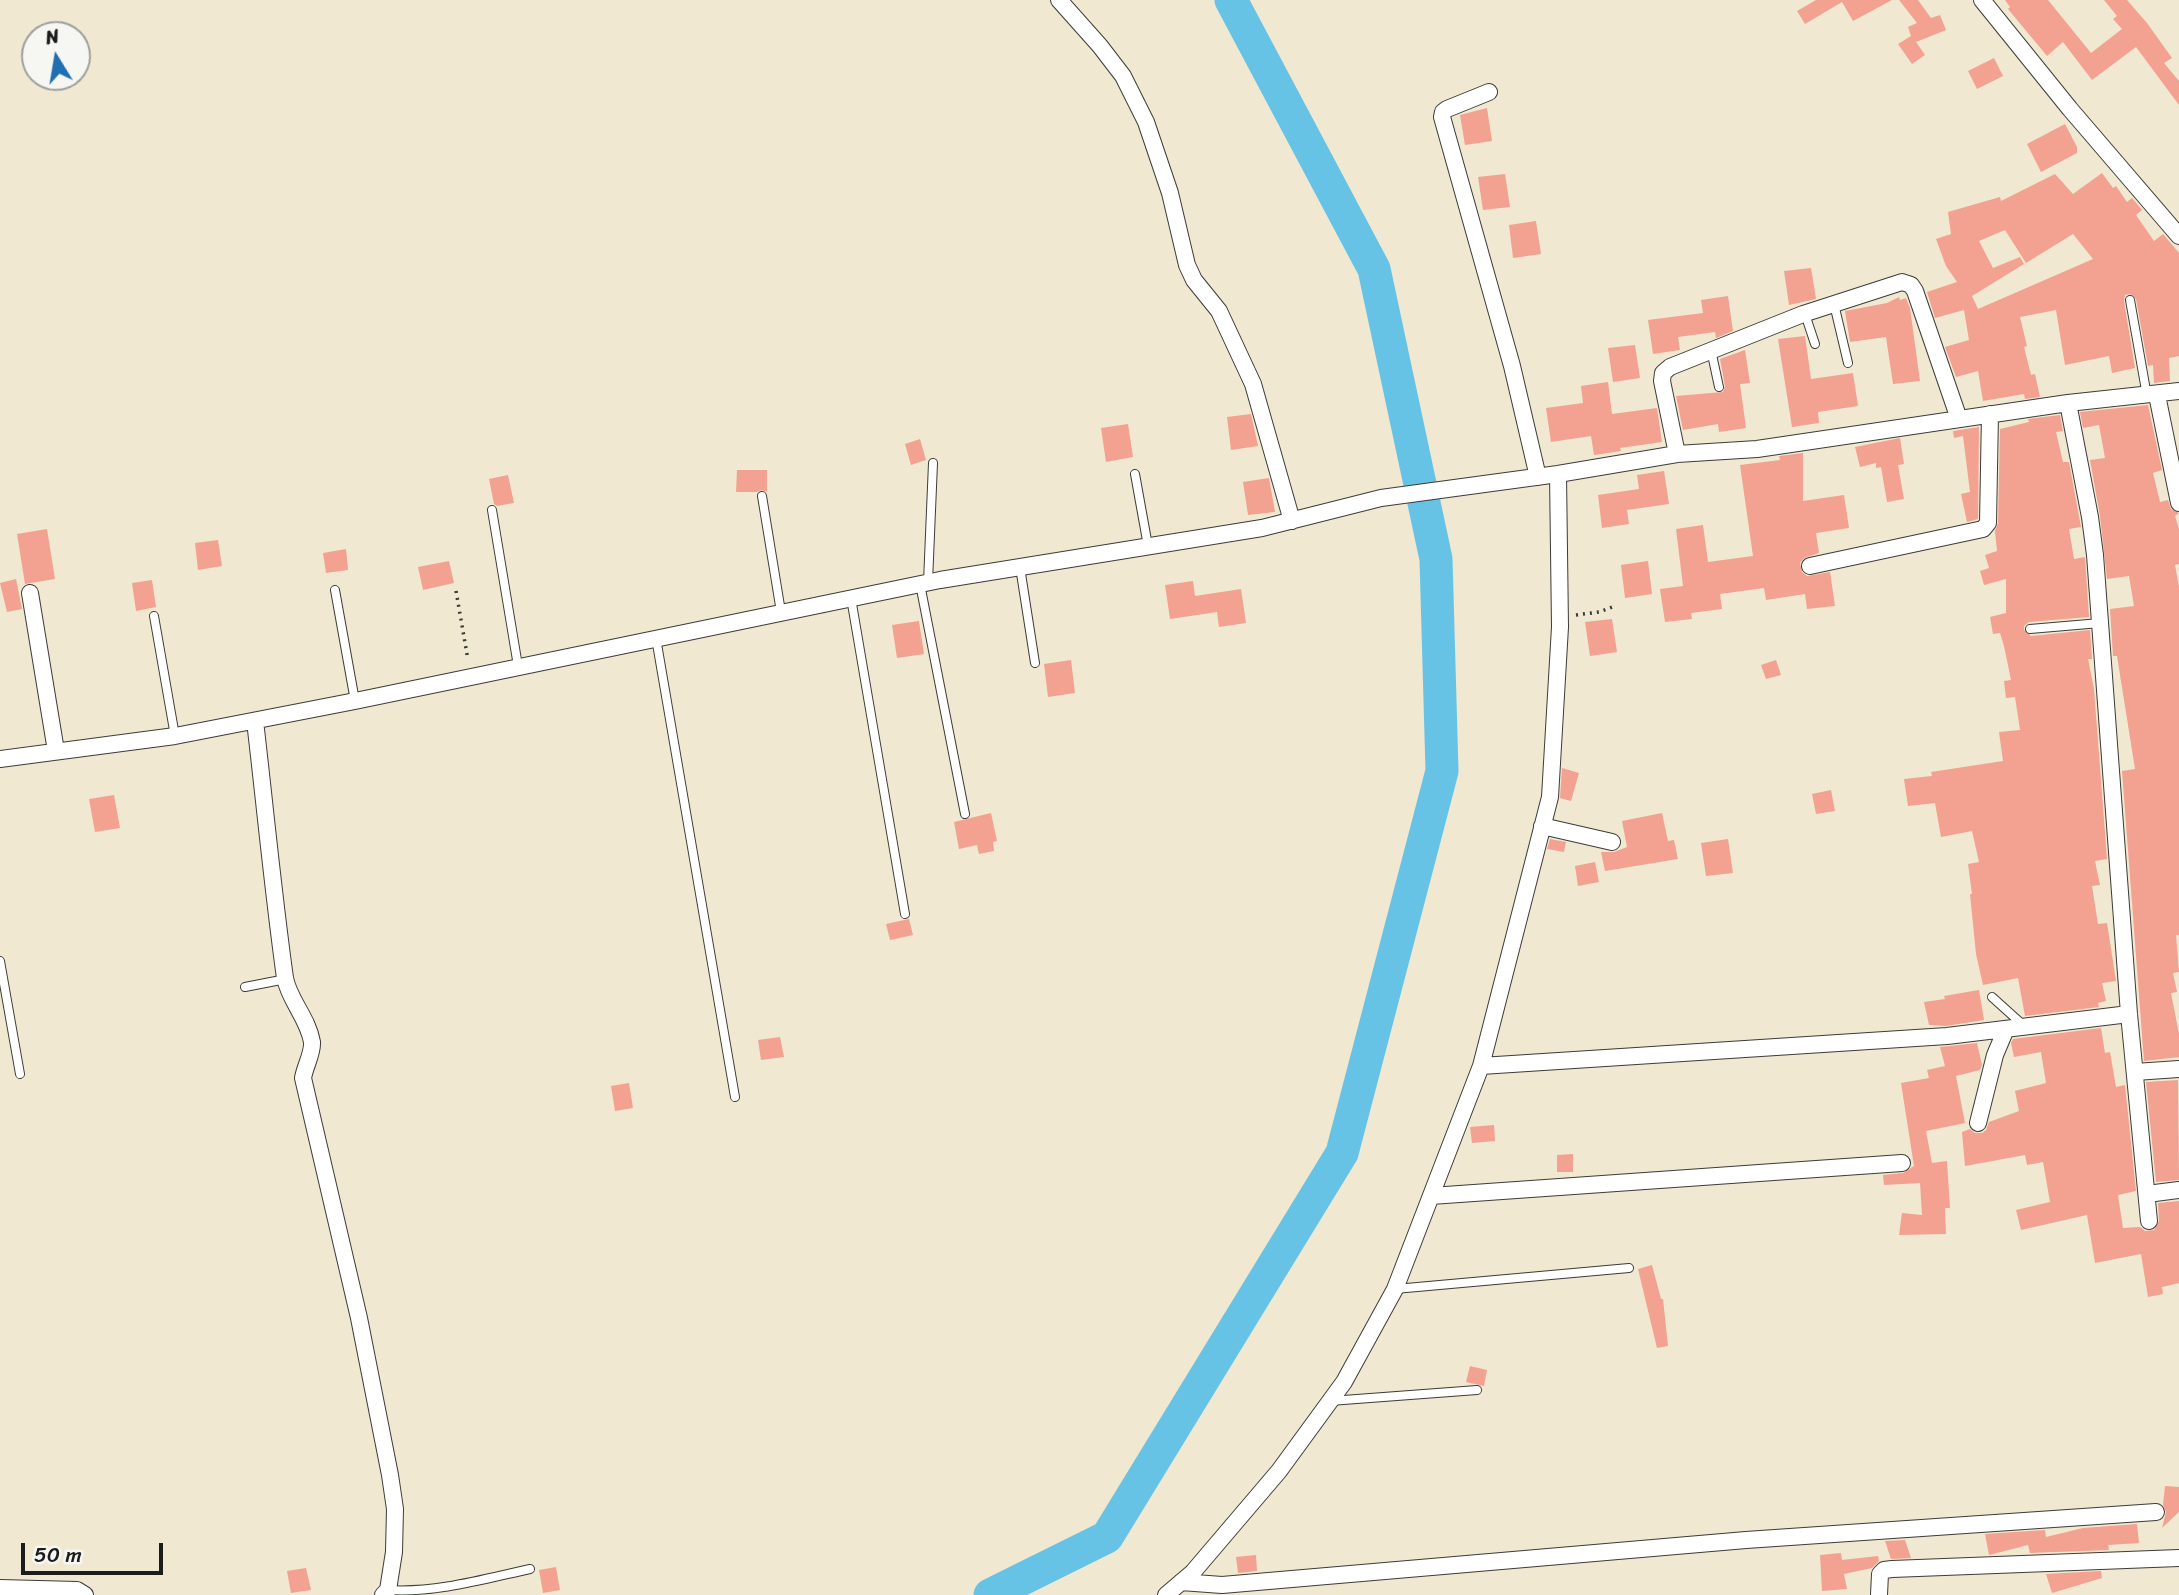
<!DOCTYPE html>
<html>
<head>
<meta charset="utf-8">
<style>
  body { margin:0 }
  #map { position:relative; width:2179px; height:1595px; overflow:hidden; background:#f0e8d1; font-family:Sriracha,sans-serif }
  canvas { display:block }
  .north { position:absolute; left:21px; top:21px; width:70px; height:70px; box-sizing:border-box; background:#f6f6f2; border:2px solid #9f9f9c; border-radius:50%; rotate:349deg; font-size:19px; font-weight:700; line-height:28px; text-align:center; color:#1c1c1c }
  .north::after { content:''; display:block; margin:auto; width:24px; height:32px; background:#1f6fb2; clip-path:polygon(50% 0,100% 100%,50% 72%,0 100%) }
  .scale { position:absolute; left:21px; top:1543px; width:142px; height:32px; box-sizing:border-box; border:4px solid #1c1c1c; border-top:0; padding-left:9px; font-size:21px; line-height:24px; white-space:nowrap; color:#1c1c1c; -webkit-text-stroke:5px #f6f6f2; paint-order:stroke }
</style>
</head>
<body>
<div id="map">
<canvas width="2179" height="1595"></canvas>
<div class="north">N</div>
<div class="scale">50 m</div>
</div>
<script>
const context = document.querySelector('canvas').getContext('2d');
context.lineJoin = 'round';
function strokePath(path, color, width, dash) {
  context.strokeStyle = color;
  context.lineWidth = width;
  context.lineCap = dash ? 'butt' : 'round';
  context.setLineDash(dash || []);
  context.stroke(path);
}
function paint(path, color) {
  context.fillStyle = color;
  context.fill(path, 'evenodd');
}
const river = new Path2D(`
  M990,1595l117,-58 235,-384 100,-382 -6,-212 -62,-290 -143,-269`);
const building = new Path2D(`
  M1816,0h76l-39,21 -11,-19 -37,22 -8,-13z
  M1899,0h19l13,18 9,-3 6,15 -30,12 9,13 -13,9 -14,-20 13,-8 -3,-9 9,-4z
  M2005,0h43l43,53 31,-24 -9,-10 4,-3 -13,-16h23l20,23 25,35 -8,5 15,18v24l-43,-58 -44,33 -29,-38 -16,14 -39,-47 2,-2z
  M1994,58l9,18 -26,13 -9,-18z
  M1487,108l5,33 -27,4 -5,-30z
  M2065,124l12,23v6l-36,19 -14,-28z
  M2102,173l11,15 3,-2 11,16 5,-4 10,12 -6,5 18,26 9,-7 16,19v103l-10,2 1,23 -16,2 -1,-18 -5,1 -12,-67 -6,-5 -5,1 -1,6 11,67 -23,5 -3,-17 -44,9 -9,-55 -36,7 7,29 -3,1 7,28 4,-1 5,23 -15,2 -1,-5 -41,7 -5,-30 -22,6 -11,-30 24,-7 -5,-30 -29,8 -8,-26 30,-10 -11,-16 -10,-27 15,-5 -3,-22 52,-15 1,4 54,-27 18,20zM2005,230l21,33 47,-29 20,25 -115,50 -6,-13 52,-32 -4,-7 -27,11 -14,-27z
  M1505,174l5,33 -27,3 -5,-33z
  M1536,221l5,33 -28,4 -4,-33z
  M1811,268l5,31 -27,6 -5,-34z
  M1728,296l5,35 -17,7 -1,-6 -37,5 2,13 -27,4 -5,-34 55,-7 -2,-13z
  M1899,297l1,3 6,-2 4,10 10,73 -27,3 -7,-47 -36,5 -5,-31 42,-8z
  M1805,336l6,43 42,-6 5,33 -40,6 1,11 -27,4 -14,-88z
  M1635,345l5,33 -27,4 -5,-34z
  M1745,350l5,33 -10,1 6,44 -27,4 -1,-8 -35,6 -7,-34 47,-4 2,-6 -5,-27z
  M1608,382l4,32 45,-6 5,34 -42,6 1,3 -27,4 -3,-19 -40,6 -5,-34 37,-5 -2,-17z
  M2148,405l14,65 -9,3 7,29 8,-2 3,9 8,4 -4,3 4,13v35l-4,1 4,22v348h-3l3,37 -6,1 4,19 -6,1 8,41v23l-35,4 -22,-290 13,-2 -18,-113h-4l-3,-47 24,-3 -5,-30 -22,3 -7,-63 -10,-56 15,-2 -6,-33 -16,3 -3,-16z
  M1251,414l7,32 -27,4 -4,-33z
  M2060,415l3,16 -7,1 7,30h6l12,65 -12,2 5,30 11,-2 4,60 -60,5 -5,4v4l7,6 59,-6 2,29h-4l6,30 13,170 -12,2 5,24 -8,1 6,38 9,-1 9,58 -14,2 4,18 -8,2 1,4 -74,9 -7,-38 -35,7 -7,-31 -6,-60h2l-4,-30 11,-2 -7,-31 -31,6 -6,-34 -27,3 -4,-27 28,-3 -1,-4 72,-11 -4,-29 21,-2 -5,-33 -9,1 -2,-17 7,-1 -7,-34 -4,-13 -7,1 -3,-17 16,-4v-34l-22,6 -4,-14 9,-3 -4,-13 12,-4 -2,-20 3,-8 2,-94 29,-7 -1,-3z
  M1128,424l5,33 -27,5 -5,-34z
  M1979,427l-1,92 -11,3 -6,-28 9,-2 -7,-56 -9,2 -1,-7z
  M1900,438l4,26 -6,1 6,34 -17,3 -6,-35 -5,1v-5l-16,4 -5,-20z
  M920,439l6,21 -15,5 -6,-21z
  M1803,453v48l41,-6 5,33 -33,5 3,20 -15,5 -4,5 2,9 5,4 23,-4 5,34 -28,3 -2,-15 -39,6 -2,-12 -44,6 2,15 -31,4 1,6 -27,3 -5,-33 23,-3 -7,-57 27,-4 5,37 45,-6 -13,-91 40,-5 -1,-4z
  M737,470h30v22l-5,-2 -5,2h-21z
  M1664,471l5,33 -42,6 2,14 -27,4 -4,-33 41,-6 -2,-14z
  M508,475l6,28 -17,3 -3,-2 -5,-25z
  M1269,478l6,34 -27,3 -5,-33z
  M47,529l8,50 -30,5 -8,-50z
  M218,540l4,26 -24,4 -3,-27z
  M346,549l2,21 -22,3 -3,-20z
  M449,561l5,22 -31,7 -5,-23z
  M1648,561l4,33 -27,4 -4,-33z
  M16,579l6,30 -15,3 -7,-29z
  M152,580l4,27 -20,4 -4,-28z
  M1193,581l2,15 46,-7 5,34 -27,4 -2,-15 -47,7 -5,-34z
  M1612,619l5,33 -27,4 -5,-34z
  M919,621l5,33 -27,4 -5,-33z
  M1071,660l4,33 -27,4 -4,-33z
  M1776,660l5,15 -15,4 -5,-14z
  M1562,768l17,5 -8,28 -11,-3z
  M1831,790l4,21 -19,3 -4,-20z
  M114,795l6,33 -25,4 -6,-33z
  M991,813l6,28 -4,1 1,9 -15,3 -2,-9 -18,4 -5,-27z
  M1662,813l6,28 6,-1 4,19 -73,12 -4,-19h13l13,-5 -5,-26z
  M1550,839l16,3 -2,10 -17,-3z
  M1728,839l5,34 -27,3 -5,-33z
  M1595,862l4,20 -21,4 -3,-20z
  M909,919l4,16 -23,5 -4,-16z
  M1979,990l5,30 -38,6 -17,-1 -5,-23 21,-3 -1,-3z
  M2101,1028l4,25 5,-1 6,35 9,-2 11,106 -18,4 5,33 17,-1 5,4 9,-1 5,-9 -1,-18 21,-2v82l-17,4 1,7 -15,3 -7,-43 -46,9 -8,-48 -66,15 -5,-20 34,-8 -7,-40 -16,3 -2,-10 -60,11 -3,-34 8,-3 5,4h7l4,-3 3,-8 30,-11 -4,-20 31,-8 -5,-31 -27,5 -3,-14 2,-4z
  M780,1037l4,20 -23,3 -3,-20z
  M1977,1043l5,22 -2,5 -24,6 9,47 -39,8 6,32 15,-2 3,47h-5l1,26 -47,1 3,-22 20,2 -2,-32 -36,2 -1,-10 20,-2 11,-7 -13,-83 28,-5 -2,-8 18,-4 -5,-19z
  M2178,1080l1,100 -23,2 -10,-100z
  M629,1083l4,25 -18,3 -4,-25z
  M1494,1125l1,16 -23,2 -2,-16z
  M1573,1154v18h-16v-17z
  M1652,1265l9,34h2l5,47 -11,2 -19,-79z
  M1470,1366l17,4 -3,16 -18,-4z
  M2165,1486l14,1v25l-17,16 4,-16 -3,-7z
  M2137,1524l2,19 -31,2 1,5 -79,3 -2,-8 -39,10 -4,-21 60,-4 1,7 37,-9z
  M1905,1540l6,18 -20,1 -6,-18z
  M1841,1553l1,7 36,-4 1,5 -7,7 -28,6 3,15 -25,2 -2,-36z
  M1256,1555l1,16 -19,2 -2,-16z
  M556,1567l4,23 -17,3 -4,-23z
  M306,1568l5,22 -20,3 -4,-22z
  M2101,1571l1,7 -50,15 -6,-19z`);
const path = new Path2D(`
  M456,591l12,69
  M1576,615l23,-3 16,-6`);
const service = new Path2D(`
  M2130,300l17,96
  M1834,304l14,59
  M1805,314l10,30
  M1711,350l8,37
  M1135,474l13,72
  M762,496l19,116
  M492,510l26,156
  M1020,567l15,96
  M928,582l5,-119
  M920,584l45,230
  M335,590l20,111
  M851,598l54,316
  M154,616l21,120
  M2030,629l70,-6
  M656,638l79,459
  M0,961l20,113
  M245,987l41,-8
  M1992,997l31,28
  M1395,1289l234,-21
  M1330,1401l147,-11
  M388,1590c48,3 96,-11 142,-21`);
const minor = new Path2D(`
  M1059,0l41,46 23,30 23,46 24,71 17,72 7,15 25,31 34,73 39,137
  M1982,0l88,109 109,127
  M1489,92l-42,17 -4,3 -1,5 70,249 26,111
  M2157,395l22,108
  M2068,403l22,114 5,38 34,459 20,207
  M1677,454l-15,-73 1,-8 7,-6 133,-53 99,-32 9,3 4,6 44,128
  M1810,566l173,-37 5,-6 2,-109
  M30,593l26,158
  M255,721c10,85 18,171 30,257 4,22 23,40 27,64 1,11 -7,24 -9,36l56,240 31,157 5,34 -1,43 -6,38 -5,5
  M0,759l175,-23 180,-35 585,-121 322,-52 119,-30 177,-24 119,-20 80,-5 311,-46 111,-12
  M1542,826l70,16
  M1481,1066l466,-30 182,-22
  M2135,1072l44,-3
  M1978,1123l17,-68 11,-26
  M2147,1194l32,-4
  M1431,1196l471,-33
  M1181,1582l41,3 524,-45 410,-28
  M0,1588l77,2 8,5
  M1166,1595l27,-23 86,-101 65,-89 51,-93 86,-223 69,-269 10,-170 -2,-153
  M1879,1595l1,-21 4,-4 8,-1 287,-11`);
strokePath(river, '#67c3e5', 33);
paint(building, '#f3a190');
strokePath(service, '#3c3b37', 10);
strokePath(minor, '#3c3b37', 18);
strokePath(path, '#3c3b37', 3.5, [2, 5]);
strokePath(service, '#fff', 8);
strokePath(minor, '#fff', 16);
</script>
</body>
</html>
